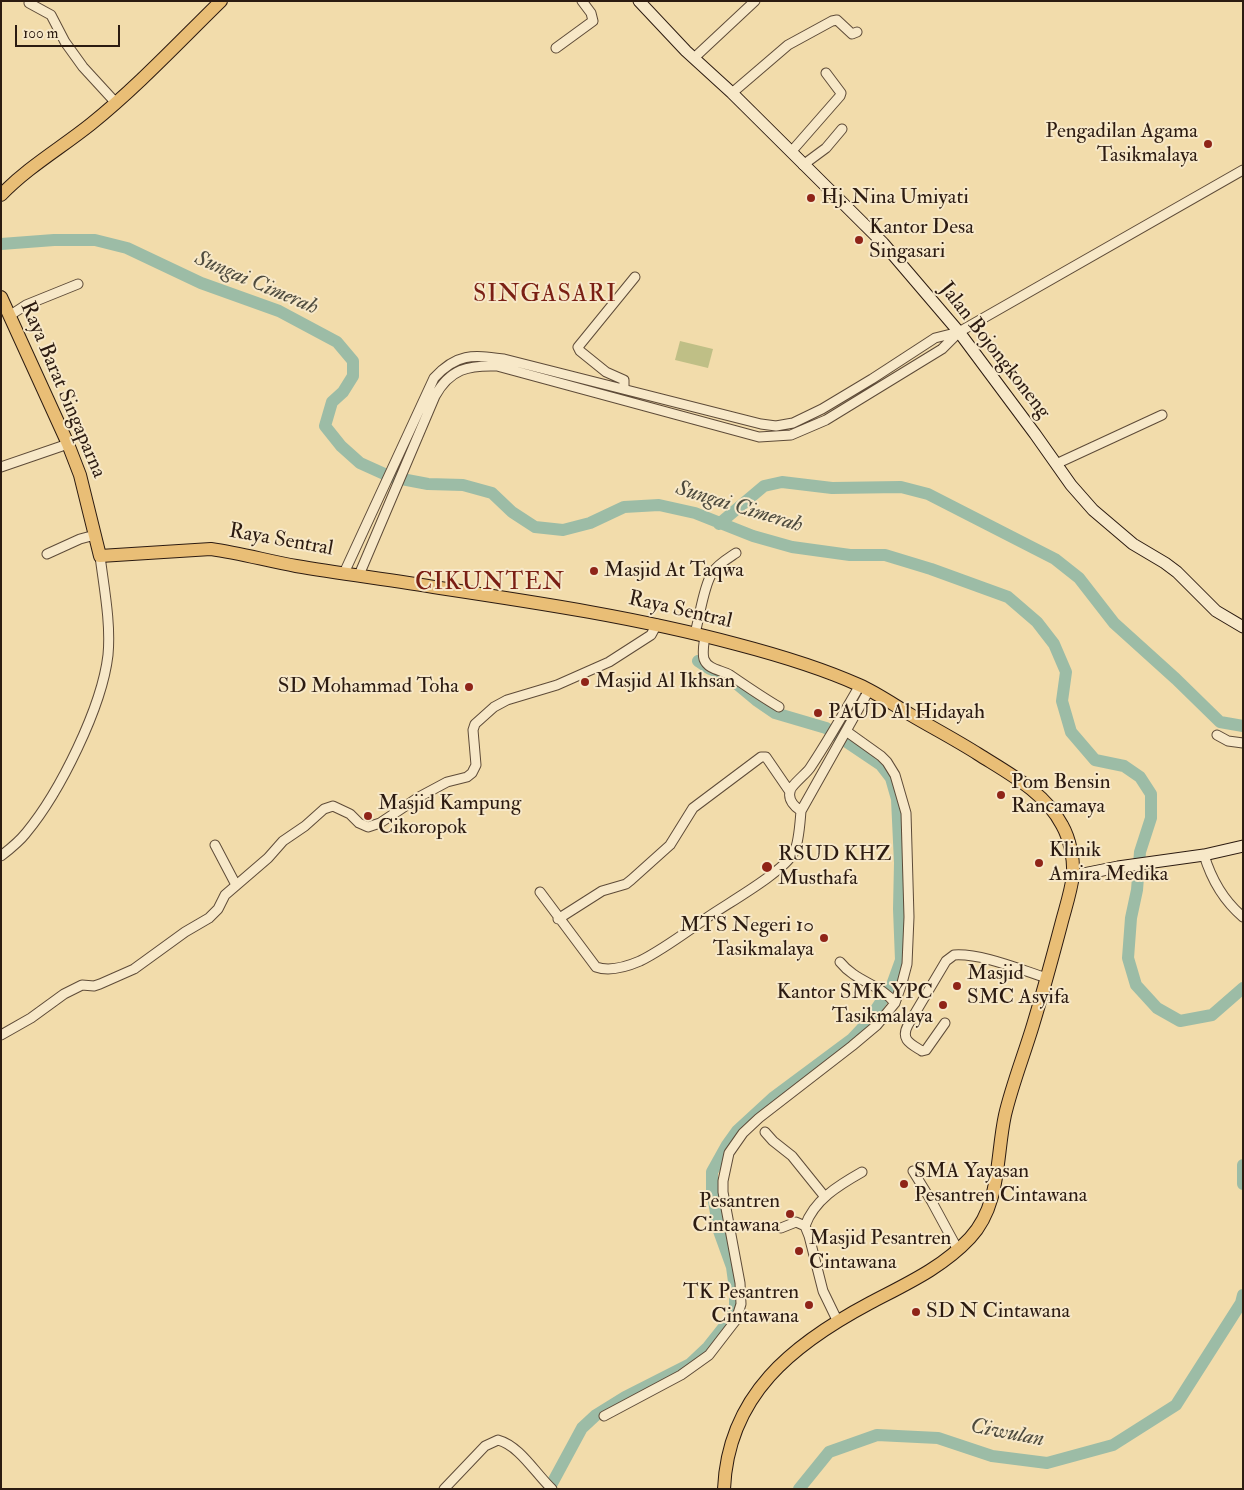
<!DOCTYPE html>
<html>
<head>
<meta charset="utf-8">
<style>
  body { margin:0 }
  #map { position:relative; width:1244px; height:1490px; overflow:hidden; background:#f2dcab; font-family:"IM FELL Double Pica",serif }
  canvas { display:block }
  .frame { position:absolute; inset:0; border:2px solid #2c1b11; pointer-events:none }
  .scale { position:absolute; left:15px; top:25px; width:105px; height:22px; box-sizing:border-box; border:2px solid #2c1b11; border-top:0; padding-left:6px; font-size:15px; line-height:18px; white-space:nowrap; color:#2c1b11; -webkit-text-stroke:4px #f7e8c8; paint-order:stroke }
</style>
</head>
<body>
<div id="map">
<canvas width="1244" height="1490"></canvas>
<div class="frame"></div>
<div class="scale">100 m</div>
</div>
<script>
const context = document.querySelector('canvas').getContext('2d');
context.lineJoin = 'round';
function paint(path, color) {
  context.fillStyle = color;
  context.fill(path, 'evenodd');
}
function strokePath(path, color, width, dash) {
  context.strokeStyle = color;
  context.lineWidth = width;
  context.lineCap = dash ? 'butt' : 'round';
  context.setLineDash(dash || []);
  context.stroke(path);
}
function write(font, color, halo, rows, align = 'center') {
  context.font = font + ' "IM FELL Double Pica",serif';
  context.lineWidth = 4;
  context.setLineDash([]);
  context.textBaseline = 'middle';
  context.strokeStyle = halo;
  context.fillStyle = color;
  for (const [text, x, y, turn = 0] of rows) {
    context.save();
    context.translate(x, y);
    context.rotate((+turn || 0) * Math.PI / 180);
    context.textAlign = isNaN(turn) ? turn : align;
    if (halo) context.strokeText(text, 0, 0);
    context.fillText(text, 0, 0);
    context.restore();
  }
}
const green = new Path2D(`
  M680,341l33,8 -5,19 -33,-8z`);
const river = new Path2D(`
  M1,244l53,-4h41l32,8 74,35 78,28 58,31 16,19v15l-10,16 -11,10 -7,24 16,20 19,17 31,14 37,7 35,1 29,8 20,19 23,15 28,3 27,-7 34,-16 35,-2 36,8 58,23 39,11 58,8h35l46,14 77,28 29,25 17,22 12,28 -4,29 9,31 24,28 29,6 16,11 11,17v24l-11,34 -3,38 -6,28 -3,40 8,27 21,23 23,13 32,-6 31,-27
  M719,524l45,-38 18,-4 50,6 69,-1 27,7 127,65 24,19 35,45 62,56 44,43 23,4
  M1243,1165v19
  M549,1489l33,-61 14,-13 29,-18 65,-33 18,-17 23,-29 4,-11v-18l-3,-22 -13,-36 -7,-42v-17l15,-27 10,-14 37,-34 78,-58 15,-16 25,-38 9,-25 -2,-51 1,-46 -3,-64 -6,-21 -10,-13 -55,-37 -51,-15 -19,-13 -30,-25 -16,-6 -12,-8
  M799,1489l30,-37 48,-17 61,3 54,18 55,7 66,-18 63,-40 65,-102 2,-8`);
const minor = new Path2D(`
  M29,3l22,12 14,27 18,25 33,36
  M556,48l37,-27 -2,-8 -9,-12
  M694,58l61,-57
  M732,93l56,-48 44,-24 5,-1 15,14 5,-2
  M791,152l49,-56 1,-3 -15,-20
  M803,165l23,-17 16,-19
  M9,316l17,-11 52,-21
  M624,389v-9l-18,-8 -26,-21 -2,-4 57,-70
  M1056,464l106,-49
  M1,467l67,-23
  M47,554l33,-15 15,-4
  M344,573l90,-195c23,-25 38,-23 70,-19l257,65 15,2 17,-3 29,-14 50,-30 63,-41 24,-6
  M359,575l76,-179c15,-27 33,-31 62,-30l262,71 32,-2 35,-15 116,-71 17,-17 284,-162
  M695,633c5,-17 8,-45 17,-60 6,-9 15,-14 24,-20
  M705,636c-1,7 -3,16 -1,23 4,11 18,11 26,16 16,11 32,22 49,32
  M1217,735l11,6 15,2
  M801,811l68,-121
  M215,845l21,40
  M1204,855c7,23 20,46 39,62
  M1,856c9,-7 18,-14 25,-23 34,-41 76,-126 82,-178 3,-32 -4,-67 -8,-99
  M540,892l56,75c14,5 30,0 44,-6 24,-12 46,-29 68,-44 20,-14 76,-45 86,-65 5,-9 6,-30 7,-41 -6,-4 -13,-11 -11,-19 0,-6 16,-18 20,-24 18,-27 34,-55 50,-83
  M558,919l44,-28 24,-7 5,-4 39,-35 23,-37 68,-51h5l24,35
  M840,962c16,20 40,22 55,41
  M945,1023l-19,27 -4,1c-11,-7 -22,-11 -14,-26l38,-64 8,-6c27,-2 67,15 93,23
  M1,1035l30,-17 33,-24 18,-9 12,1 6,-2 34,-15 51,-37 24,-14 9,-9 7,-14 43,-37 15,-17 22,-15 19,-17 9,-3 17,8 9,9 9,4 12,-4 39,-26 28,-15 20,-5 5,-4 4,-8 -3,-35 2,-6 19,-17 13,-7 50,-15 52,-23 42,-27 6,-11
  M765,1132l8,9 19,15 33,41
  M913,1171l19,31 26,48
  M805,1226c9,-26 34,-41 57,-54
  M781,1228l15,-6 9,4 4,10 14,55 15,31
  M604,1416l77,-41 28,-20 27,-35 5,-16 -1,-21 -17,-91v-11l6,-28 14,-20 16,-15 93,-72 25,-21 18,-22 7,-20 5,-19 2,-47 -3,-104 -11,-38 -8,-13 -6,-6 -35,-25
  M444,1489l41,-43 13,-6c22,6 37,33 54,49`);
const secondary = new Path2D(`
  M639,1l47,50 46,42 151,150 76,89 76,102 36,51 22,25 40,34 32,19 12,9 39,39 27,16
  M1073,876l45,-9 86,-12 39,-9`);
const primary = new Path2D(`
  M1,195c27,-28 60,-47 90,-71 46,-37 88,-82 130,-123
  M1,297l67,147 12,31 20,81 111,-7c29,4 57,12 85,17 48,8 96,14 144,22 100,15 199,30 296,56 42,11 83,23 123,41 18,8 35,20 52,30 22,13 45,25 67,39 30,19 67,38 84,71 8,14 12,35 11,50 -2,17 -8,34 -12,50 -9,34 -18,67 -28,100 -9,30 -21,60 -28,90 -9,41 -4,90 -35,123 -28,30 -64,46 -100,65 -77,41 -142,92 -146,186`);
const markers = [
  [1208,144,5,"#8f2418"],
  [811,198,5,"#8f2418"],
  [859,240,5,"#8f2418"],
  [594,571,5,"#8f2418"],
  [585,682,5,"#8f2418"],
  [469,687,5,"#8f2418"],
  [818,713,5,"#8f2418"],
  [1001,795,5,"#8f2418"],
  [368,816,5,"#8f2418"],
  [1039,863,5,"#8f2418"],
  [767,867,6,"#8f2418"],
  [824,938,5,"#8f2418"],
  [957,986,5,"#8f2418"],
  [943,1005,5,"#8f2418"],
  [904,1184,5,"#8f2418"],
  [790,1214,5,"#8f2418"],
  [799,1251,5,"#8f2418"],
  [809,1305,5,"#8f2418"],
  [916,1312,5,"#8f2418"]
];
const poiNames = [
  ["Pengadilan Agama",1198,132,"right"],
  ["Tasikmalaya",1198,156,"right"],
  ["Hj. Nina Umiyati",821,198],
  ["Kantor Desa",869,228],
  ["Singasari",869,252],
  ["Masjid At Taqwa",604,571],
  ["Masjid Al Ikhsan",595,682],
  ["SD Mohammad Toha",459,687,"right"],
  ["PAUD Al Hidayah",828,713],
  ["Pom Bensin",1011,783],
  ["Rancamaya",1011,807],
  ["Masjid Kampung",378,804],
  ["Cikoropok",378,828],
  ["Klinik",1049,851],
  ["Amira Medika",1049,875],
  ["RSUD KHZ",778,855],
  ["Musthafa",778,879],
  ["MTS Negeri 10",814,926,"right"],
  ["Tasikmalaya",814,950,"right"],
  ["Masjid",967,974],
  ["SMC Asyifa",967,998],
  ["Kantor SMK YPC",933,993,"right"],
  ["Tasikmalaya",933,1017,"right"],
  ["SMA Yayasan",914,1172],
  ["Pesantren Cintawana",914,1196],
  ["Pesantren",780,1202,"right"],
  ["Cintawana",780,1226,"right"],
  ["Masjid Pesantren",809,1239],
  ["Cintawana",809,1263],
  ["TK Pesantren",799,1293,"right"],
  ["Cintawana",799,1317,"right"],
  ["SD N Cintawana",926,1312]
];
const streetNames = [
  ["Jalan Bojongkoneng",994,351,52],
  ["Raya Barat Singaparna",62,390,67],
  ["Raya Sentral",281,541,10],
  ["Raya Sentral",680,611,13]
];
const waterNames = [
  ["Sungai Cimerah",256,284,23],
  ["Sungai Cimerah",739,508,17],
  ["Ciwulan",1007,1434,11]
];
const quarterNames = [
  ["SINGASARI",545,296],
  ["CIKUNTEN",490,584]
];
paint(green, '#bfbf86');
strokePath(river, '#9cbca6', 12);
strokePath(minor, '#5e4b38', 11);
strokePath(secondary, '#2c1b11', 13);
strokePath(primary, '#2c1b11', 14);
strokePath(minor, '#f7e8c8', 9);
strokePath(secondary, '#f7e8c8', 11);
strokePath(primary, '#e9be76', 12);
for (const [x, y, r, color] of markers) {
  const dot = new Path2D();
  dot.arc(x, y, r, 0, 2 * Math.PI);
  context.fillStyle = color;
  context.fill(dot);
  strokePath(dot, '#f7e8c8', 2);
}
write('21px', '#2c1b11', '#f7e8c8', poiNames, 'left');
write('21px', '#2c1b11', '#f7e8c8', streetNames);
write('italic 22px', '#4e4b3e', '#f7e8c8', waterNames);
context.letterSpacing = '1px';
write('24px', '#7a1f14', '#f7e8c8', quarterNames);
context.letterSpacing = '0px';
</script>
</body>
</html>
